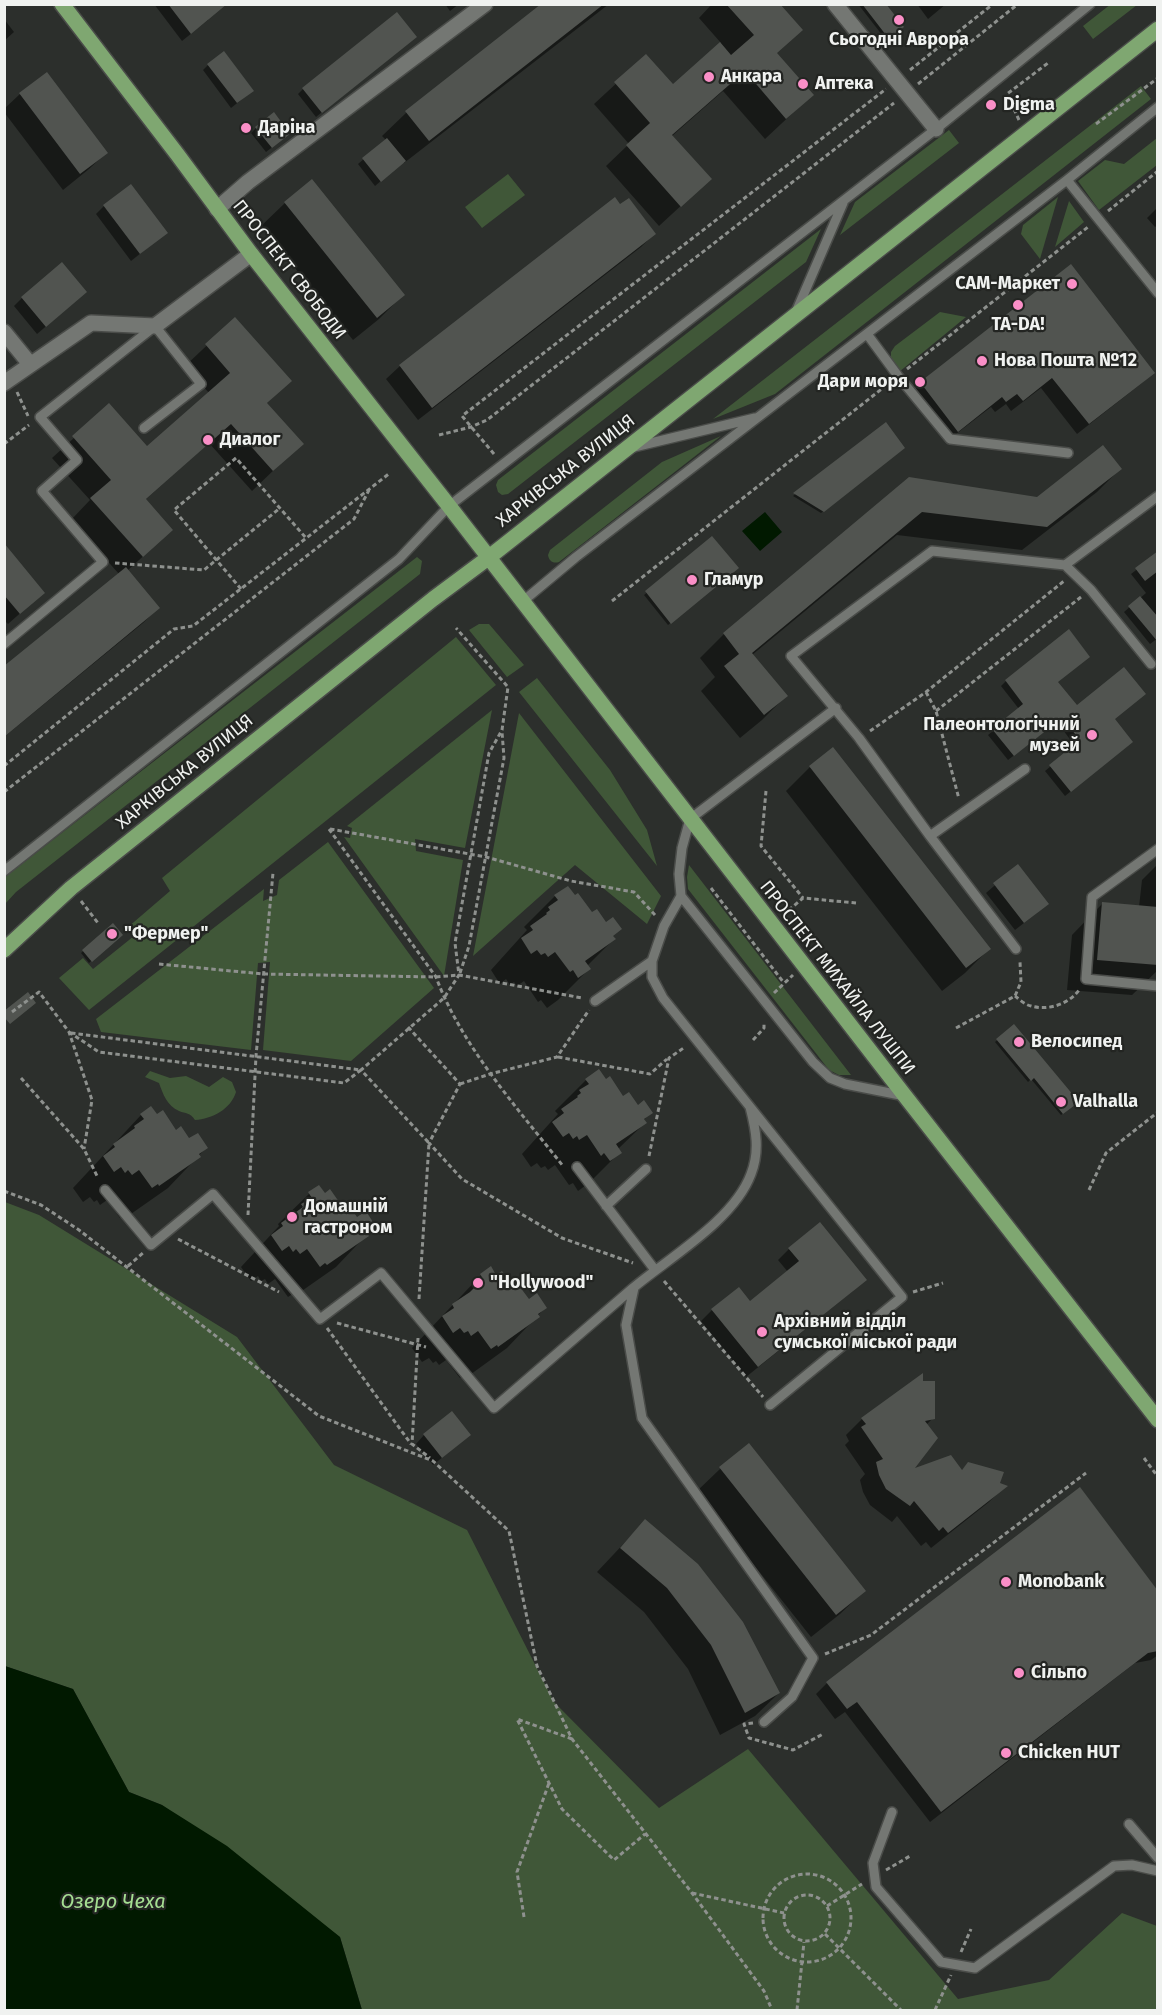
<!DOCTYPE html>
<html>
<head>
<meta charset="utf-8">
<style>
  body { margin:0 }
  #map { position:relative; width:1162px; height:2015px; overflow:hidden; background:#2c2f2c; font-family:"Fira Sans",sans-serif }
  canvas { display:block }
  .frame { position:absolute; inset:0; border:6px solid #f0f2f0; pointer-events:none }
</style>
</head>
<body>
<div id="map">
<canvas width="1162" height="2015"></canvas>
<div class="frame"></div>
</div>
<script>
const context = document.querySelector('canvas').getContext('2d');
context.lineJoin = 'round';
function paint(path, color) {
  context.fillStyle = color;
  context.fill(path, 'evenodd');
}
function strokePath(path, color, width, dash) {
  context.strokeStyle = color;
  context.lineWidth = width;
  context.lineCap = dash ? 'butt' : 'round';
  context.setLineDash(dash || []);
  context.stroke(path);
}
function write(font, color, halo, rows, align = 'center') {
  context.font = font + ' "Fira Sans",sans-serif';
  context.lineWidth = 4.5;
  context.setLineDash([]);
  context.textBaseline = 'middle';
  context.strokeStyle = halo;
  context.fillStyle = color;
  for (const [text, x, y, turn = 0] of rows) {
    context.save();
    context.translate(x, y);
    context.rotate((+turn || 0) * Math.PI / 180);
    context.textAlign = isNaN(turn) ? turn : align;
    if (halo) context.strokeText(text, 0, 0);
    context.fillText(text, 0, 0);
    context.restore();
  }
}
const green = new Path2D(`
  M1111,4l26,1 -44,34 -10,-13z
  M1141,86l10,13 -376,295 -62,25z
  M949,130l10,13 -119,92 15,-33z
  M1157,138v27l-58,45 -21,-29 27,-21 19,4z
  M508,174l17,21 -43,33 -17,-21z
  M1058,197l-18,62 -19,-25 2,-9z
  M1069,201l15,21 -29,25z
  M821,229l-15,33 -298,232 -6,1 -4,-3 -2,-7 2,-5z
  M940,312l26,5 -67,55 -8,-12v-8l4,-6z
  M721,436l-162,126c-6,2 -10,-1 -11,-7l2,-5 112,-88z
  M417,557l5,4 -2,13 -404,318 -11,12v-27z
  M479,624h10l35,41 -17,12 -38,-47z
  M456,637l40,48 -407,325 -30,-32 24,-20 10,11 41,-33 -7,-8 43,-37 -8,-13z
  M537,678l73,92 37,60 10,36 -138,-174z
  M492,710l-27,138 -50,-9 1,12 47,9 -19,116 -100,-139 6,1 2,-10 -5,-2z
  M519,713l142,183 -14,28 -72,-59 -102,91z
  M328,842l106,146 -83,73 -88,-11 7,-88 -12,1 -7,87 -150,-18 -5,-13 168,-130 -1,12 14,-6 2,-15z
  M689,865l162,210h-12l-10,-5 -141,-181 -1,-12z
  M150,1071l20,7 16,-2 23,11 14,-10 9,5 4,10c-5,17 -24,27 -41,28 -5,-8 -9,-6 -16,-9 -12,-5 -16,-17 -20,-28l-14,-6z
  M5,1202l34,13 198,122 97,128 133,65 87,172 105,106 89,-59 210,250 91,-19 73,-67 35,13v84h-795l-22,-73 -178,-132 -33,-13 -56,-103 -68,-23z`);
const water = new Path2D(`
  M765,512l17,20 -22,19 -18,-20z
  M5,1666l68,23 56,103 33,13 65,41 113,91 22,73h-357z`);
const shadow = new Path2D(`
  M154,4h57l-3,16 -26,21z
  M445,4h14l-9,7z
  M543,4h66l-205,159 -1,-1 -28,24 -17,-22 28,-24 -4,-4 24,-23z
  M712,4h66l-2,50 36,41 -47,44 -42,-48 -51,45 38,43 -51,47 -53,-60 23,-22 -35,-40 52,-48 27,30 48,-43 -22,-25z
  M858,4h26l18,23 -16,13z
  M917,4h29l-18,15z
  M4,19l10,13 -10,9z
  M409,42l-93,75 -18,-23 5,-5z
  M208,65l38,31 -15,12 -28,-38z
  M20,94l86,59 -17,16 -26,21 -59,-78v-3z
  M256,128l27,11 -17,13 -15,-19z
  M615,199l5,7 34,28 -13,13 -223,173 -32,-41 14,-13z
  M285,203l118,92 -24,24 -26,21 -92,-114z
  M104,206l62,27 -35,28 -35,-47z
  M1158,207v18l-3,2 -8,-9z
  M1070,267l83,106 -11,10 -65,51 -36,-46 -30,23 -5,-7 -11,8 -4,-5 -44,34 -37,-47 11,-10z
  M22,298l55,2 -40,34 -23,-28z
  M235,319l55,62 -24,23 35,40 -49,47 -43,-48 -64,57 5,50 -23,21 31,37 -15,15 -139,114v-69l115,-94 -48,-54 19,-20 -38,-42 57,-52 38,42 62,-55 -24,-27z
  M885,424l15,26 -79,63 -28,-17z
  M1120,469l-23,23 -75,58 -125,-15 -145,120 34,41 -24,24 -22,18 -39,-47 14,-14 -15,-19 24,-24 186,-155 128,20z
  M712,538l25,30 -69,57 -24,-30z
  M4,545l39,48 -35,31 -4,-4z
  M1158,553v85l-8,6 -26,-32 22,-19 -15,-19z
  M1006,681l51,2 20,24 49,40 -61,49 -20,-25 30,-25 -18,-24 -49,38 -20,-25 31,-26 -18,-23z
  M810,767l179,182 -24,24 -23,18 -156,-200z
  M1158,864v106l-26,25 -65,-5 5,-55 30,-31 37,3 3,-27z
  M1017,866l21,46 -23,18 -29,-37z
  M568,888l24,27 14,9 8,15 -27,27 2,3 -31,31 -11,8 -6,-8 -3,2 -14,-21 -7,5 -3,-4 -4,3 -4,-6 -6,5 -9,-14 36,-40 -3,-3 31,-31z
  M112,926l8,9 -31,28 -8,-10z
  M1014,1026l63,76 -16,13 -30,-36 -3,3 -33,-40z
  M586,1080l51,27 14,5 -8,9 2,2 -27,26 2,3 -31,31 -11,8 -5,-8 -4,2 -14,-20 -7,5 -3,-4 -4,2 -4,-5 -6,4 -9,-13 36,-40 -3,-3z
  M141,1115l16,1 18,16 31,16 -38,40 -40,28 -2,-2 -6,4 -13,-18 -7,5 -3,-5 -3,2 -4,-5 -7,5 -10,-14z
  M319,1187l6,8 18,16 31,16 -38,40 -40,28 -2,-2 -6,4 -13,-18 -7,5 -3,-5 -4,2 -3,-5 -7,5 -10,-14 38,-41 -1,-2 31,-30z
  M789,1249l64,42 -107,86 -45,-56 11,-11 38,-7 38,-31 -10,-12z
  M481,1275l15,2 18,15 31,16 -38,40 -40,29 -2,-3 -5,4 -14,-18 -7,5 -3,-4 -3,2 -4,-5 -7,4 -10,-14z
  M933,1418l-7,7 -15,46h50l7,-7 31,20 6,2 -16,16 -58,46 -5,-6 -5,4 -24,-30 -5,6 -22,-17 -7,-13 -3,-12 5,-6 -20,-29 4,-4 -3,-6 16,-16z
  M424,1435l36,8 -27,22 -17,-21z
  M749,1445l115,146 -24,23 -29,23 -115,-145 24,-23z
  M1080,1489l78,104v62l-7,5 -16,3 -205,159 -85,-110 -10,7 -19,-25 11,-11z
  M645,1521l134,172 -24,23 -35,19 -32,-66 -44,-57 -47,-40z`);
const building = new Path2D(`
  M168,4h59l-36,30z
  M541,4h63l-175,137 -24,-30z
  M726,4h54l23,26 -26,23 37,42 -28,24 -41,-48 -73,64 40,44 -31,28 -55,-62 24,-22 -36,-41 32,-28 27,30 47,-42 11,13 23,-20z
  M862,4h24l18,23 -15,12z
  M397,12l20,25 -95,76 -20,-25z
  M224,51l30,40 -17,12 -30,-39z
  M47,72l61,81 -28,21 -61,-81z
  M274,112l16,22 -18,14 -17,-21z
  M387,138l19,23 -25,21 -19,-24z
  M312,179l93,116 -28,23 -93,-116z
  M131,184l37,49 -28,21 -37,-49z
  M615,197l5,7 9,-6 27,36 -224,174 -33,-43z
  M62,262l25,30 -41,35 -25,-30z
  M1071,264l84,109 -66,51 -37,-46 -29,23 -6,-7 -11,8 -4,-5 -44,35 -38,-50z
  M235,317l57,64 -25,22 37,41 -31,27 -42,-47 -85,75 27,31 -30,27 -53,-59 21,-18 -39,-44 37,-33 38,43 83,-73 -25,-29z
  M886,422l19,26 -81,64 -31,-19z
  M1103,445l19,24 -75,58 -125,-15 -170,141 36,43 -24,19 -40,-49 15,-12 -16,-21 186,-156 128,20z
  M712,536l27,32 -68,56 -26,-33z
  M4,543l41,50 -25,21 -16,-19z
  M1158,551v20l-13,10 -10,-13z
  M126,567l34,41 -156,129v-71z
  M1140,596l18,21v25l-30,-36z
  M1069,629l21,28 -32,25 19,23 47,-38 22,27 -31,25 18,23 -62,50 -22,-27 31,-25 -18,-22 -48,38 -22,-27 31,-25 -18,-24z
  M833,747l158,202 -25,19 -157,-202z
  M1018,864l31,40 -25,19 -31,-40z
  M568,886l7,9 3,-2 14,19 5,-3 9,13 7,-5 9,12 -9,7 3,3 -31,22 6,8 -13,9 -5,-8 -3,2 -15,-20 -7,5 -3,-4 -4,2 -4,-5 -6,4 -10,-16 12,-8 -3,-4 17,-12 -1,-1 4,-3 -2,-3 10,-7 -4,-5z
  M1102,902l56,5v58l-61,-5z
  M113,923l10,12 -31,27 -10,-12z
  M28,992l8,11 -26,21 -6,-7v-6z
  M1014,1024l65,78 -16,12 -29,-36 -3,3 -35,-42z
  M599,1069l7,10 4,-3 13,20 6,-4 9,13 6,-5 9,13 -9,6 3,4 -31,21 6,9 -12,8 -6,-8 -3,3 -14,-21 -8,5 -2,-4 -4,3 -4,-6 -6,4 -11,-15 12,-9 -3,-4 17,-12 -1,-1 4,-3 -2,-3 10,-6 -4,-5z
  M151,1106l6,8 6,-4 13,20 5,-4 8,12 9,-5 10,15 -9,6 2,3 -42,29 -1,-2 -6,4 -13,-18 -7,5 -4,-5 -3,3 -4,-6 -7,5 -11,-16 12,-9 -2,-3 22,-16 -1,-2 10,-7 -4,-5z
  M319,1185l6,8 5,-4 14,20 5,-4 8,12 9,-6 10,16 -9,6 2,3 -42,29 -2,-2 -5,4 -13,-18 -7,5 -4,-5 -3,3 -4,-6 -7,5 -11,-16 12,-9 -2,-3 22,-16 -2,-3 11,-6 -4,-6z
  M820,1222l47,58 -109,87 -47,-58 28,-22 11,14 49,-40 -11,-13z
  M491,1266l5,9 6,-4 13,19 5,-3 9,12 8,-6 10,15 -9,6 2,3 -42,30 -1,-2 -6,4 -13,-18 -7,5 -3,-5 -4,2 -4,-5 -7,5 -11,-17 12,-8 -2,-4 18,-12 4,-4 -1,-2 10,-7 -3,-5z
  M923,1373v8h12v38l-10,2 13,17 -23,30 36,-13 11,15 6,-8 36,10 -4,11 8,3 -60,47 -5,-6 -4,4 -25,-30 -4,5 -24,-17 -7,-14 -3,-13 7,-3 -22,-32 5,-3 -5,-6z
  M452,1411l19,24 -29,23 -19,-24z
  M749,1443l117,148 -30,24 -117,-148z
  M1080,1487l78,104v60l-10,2 -207,159 -84,-110 -10,7 -21,-27z
  M645,1519l53,45 45,58 37,71 -35,20 -34,-68 -44,-57 -47,-40z`);
const path = new Path2D(`
  M910,70l83,-66
  M918,84l100,-80
  M1019,120l-12,-26 41,-31
  M1096,124l62,-46
  M1108,211l50,-40
  M907,369l181,-142
  M17,392l11,24
  M439,435l32,-8 16,-7 407,-317
  M4,444l25,-19
  M494,454l-32,-38 424,-327
  M115,563l89,7 76,-62
  M241,589l-67,-79 62,-52 70,80
  M612,601l276,-217
  M926,692l10,19 23,88
  M936,711l145,-114
  M870,731l56,-39 138,-111
  M4,766l170,-137 19,-3 197,-153
  M766,791l-5,55 42,52
  M4,792l350,-273 15,-29
  M329,829l107,148c25,68 82,132 127,189
  M330,829l156,28 85,24 63,11 21,23
  M711,888l73,95
  M81,901l17,22
  M783,915l20,-17 53,5
  M159,964l104,10 173,3 23,-2 123,23
  M460,973l9,-27 35,-188 -2,-26
  M774,993l19,-18
  M1015,996c4,3 10,9 16,10 17,5 38,-2 48,-16
  M12,1012l27,-20 30,40 23,68 -8,49
  M408,1027l52,57 -31,59 33,36 100,59 71,25
  M956,1028l59,-32 6,-14 -1,-20
  M69,1032l30,20 245,31 17,-13
  M71,1033l290,37
  M753,1040l11,-12v-5
  M558,1057l92,17 17,-15
  M21,1078l63,71 14,29
  M460,1084l30,-10 67,-17 32,-47
  M649,1156l20,-98 16,-11
  M1089,1190l17,-37 52,-41
  M4,1191l37,14 38,25 240,186 114,45 76,70 28,135 35,73 120,154 72,98 8,19
  M248,1215l8,-159 17,-183
  M178,1239l101,53
  M128,1266l15,-13
  M664,1281l99,116
  M913,1292l30,-9
  M419,1299l10,-156 -68,-73 83,-72 15,-23 -4,-32 34,-190 13,-23 6,-43 -52,-59
  M337,1323l89,24
  M327,1328l84,116
  M418,1338l-6,106 18,14
  M1144,1458l14,19
  M825,1654l46,-19 215,-162
  M753,1723l-9,1 5,14 44,12 30,-16
  M572,1739l-55,-20 45,90 52,51 31,-26
  M886,1870l24,-14
  M763 1918a44 44 0 1 1 88 0a44 44 0 1 1-88 0Z
  M692,1893l92,20
  M784 1918a23 23 0 1 1 46 0a23 23 0 1 1-46 0Z
  M827,1906l35,-22
  M524,1917l-7,-45 32,-89
  M825,1934l76,76
  M961,1952l10,-23
  M797,2010l7,-68
  M935,2010l16,-35`);
const service = new Path2D(`
  M1067,180l91,113
  M796,312l47,-109
  M867,334l31,42 52,63 118,14
  M634,447l121,-29
  M1065,565l26,25 60,74
  M522,602l54,-45 491,-377 91,-73
  M4,644l99,-82 -61,-71 35,-31 -37,-43 115,-91 46,58 -57,44
  M930,836l95,-67
  M1158,849l-66,48 -6,82 72,7
  M4,871l395,-312 50,-53 487,-377 154,-125
  M681,896l132,166 17,16 15,6 60,12
  M1016,949l-86,-113 -71,-98 -68,-82 141,-105 133,14 93,-69
  M595,1001l57,-40
  M577,1167l78,103
  M105,1190l46,55 62,-51 107,125 61,-46 113,135c46,-40 92,-80 139,-120 37,-31 101,-68 118,-114 9,-23 5,-44 -1,-67
  M606,1206l40,-37
  M634,1288l-8,37 16,93 171,240 -21,39 -28,25
  M770,1405l132,-108 -239,-299 -11,-21v-16l12,-35 17,-30 -2,-22 3,-26 8,-29 146,-111
  M892,1812l-19,51 3,24 65,75 34,6 139,-102 18,-1 26,6
  M1129,1824l29,34`);
const minor = new Path2D(`
  M835,4l101,125
  M217,209l31,-27 237,-178
  M4,332l26,32
  M4,383l87,-60 64,3 96,-72`);
const primary = new Path2D(`
  M62,4l115,150 74,100 198,252 456,590 253,324
  M4,950l67,-62 362,-289 55,-41 670,-529`);
const markers = [
  [899,20,6,"#fa8fc7"],
  [709,77,6,"#fa8fc7"],
  [803,84,6,"#fa8fc7"],
  [991,105,6,"#fa8fc7"],
  [246,128,6,"#fa8fc7"],
  [1072,284,6,"#fa8fc7"],
  [1018,305,6,"#fa8fc7"],
  [982,361,6,"#fa8fc7"],
  [920,382,6,"#fa8fc7"],
  [208,440,6,"#fa8fc7"],
  [692,580,6,"#fa8fc7"],
  [1092,735,6,"#fa8fc7"],
  [112,934,6,"#fa8fc7"],
  [1019,1042,6,"#fa8fc7"],
  [1061,1102,6,"#fa8fc7"],
  [292,1217,6,"#fa8fc7"],
  [478,1283,6,"#fa8fc7"],
  [762,1332,6,"#fa8fc7"],
  [1006,1582,6,"#fa8fc7"],
  [1019,1673,6,"#fa8fc7"],
  [1006,1753,6,"#fa8fc7"]
];
const poiNames = [
  ["Сьогодні Аврора",899,40,"center"],
  ["Анкара",721,77],
  ["Аптека",815,84],
  ["Digma",1003,105],
  ["Даріна",258,128],
  ["САМ-Маркет",1060,284,"right"],
  ["TA-DA!",1018,325,"center"],
  ["Нова Пошта №12",994,361],
  ["Дари моря",908,382,"right"],
  ["Диалог",220,440],
  ["Гламур",704,580],
  ["Палеонтологічний",1080,725,"right"],
  ["музей",1080,746,"right"],
  ["\"Фермер\"",124,934],
  ["Велосипед",1031,1042],
  ["Valhalla",1073,1102],
  ["Домашній",304,1207],
  ["гастроном",304,1228],
  ["\"Hollywood\"",490,1283],
  ["Архівний відділ",774,1322],
  ["сумської міської ради",774,1343],
  ["Monobank",1018,1582],
  ["Сільпо",1031,1673],
  ["Chicken HUT",1018,1753]
];
const streetNames = [
  ["ПРОСПЕКТ СВОБОДИ",289,270,52],
  ["ХАРКІВСЬКА ВУЛИЦЯ",566,471,-38],
  ["ХАРКІВСЬКА ВУЛИЦЯ",185,772,-39],
  ["ПРОСПЕКТ МИХАЙЛА ЛУШПИ",837,978,52]
];
const waterNames = [
  ["Озеро Чеха",113,1902]
];
paint(green, '#405738');
paint(water, '#011900');
paint(shadow, '#0007');
paint(building, '#515450');
strokePath(service, '#4a4c49', 12);
strokePath(minor, '#4a4c49', 18);
strokePath(primary, '#4a4c49', 18);
strokePath(path, '#8e918e', 3, [4.5, 3]);
strokePath(service, '#747773', 9);
strokePath(minor, '#747773', 15);
strokePath(primary, '#7fa771', 15);
for (const [x, y, r, color] of markers) {
  const dot = new Path2D();
  dot.arc(x, y, r, 0, 2 * Math.PI);
  context.fillStyle = color;
  context.fill(dot);
  strokePath(dot, '#232522', 2);
}
write('bold 18px', '#f0f2f0', '#232522', poiNames, 'left');
write('18px', '#f0f2f0', '#232522', streetNames);
write('italic 20px', '#a5de92', '#232522', waterNames);
</script>
</body>
</html>
